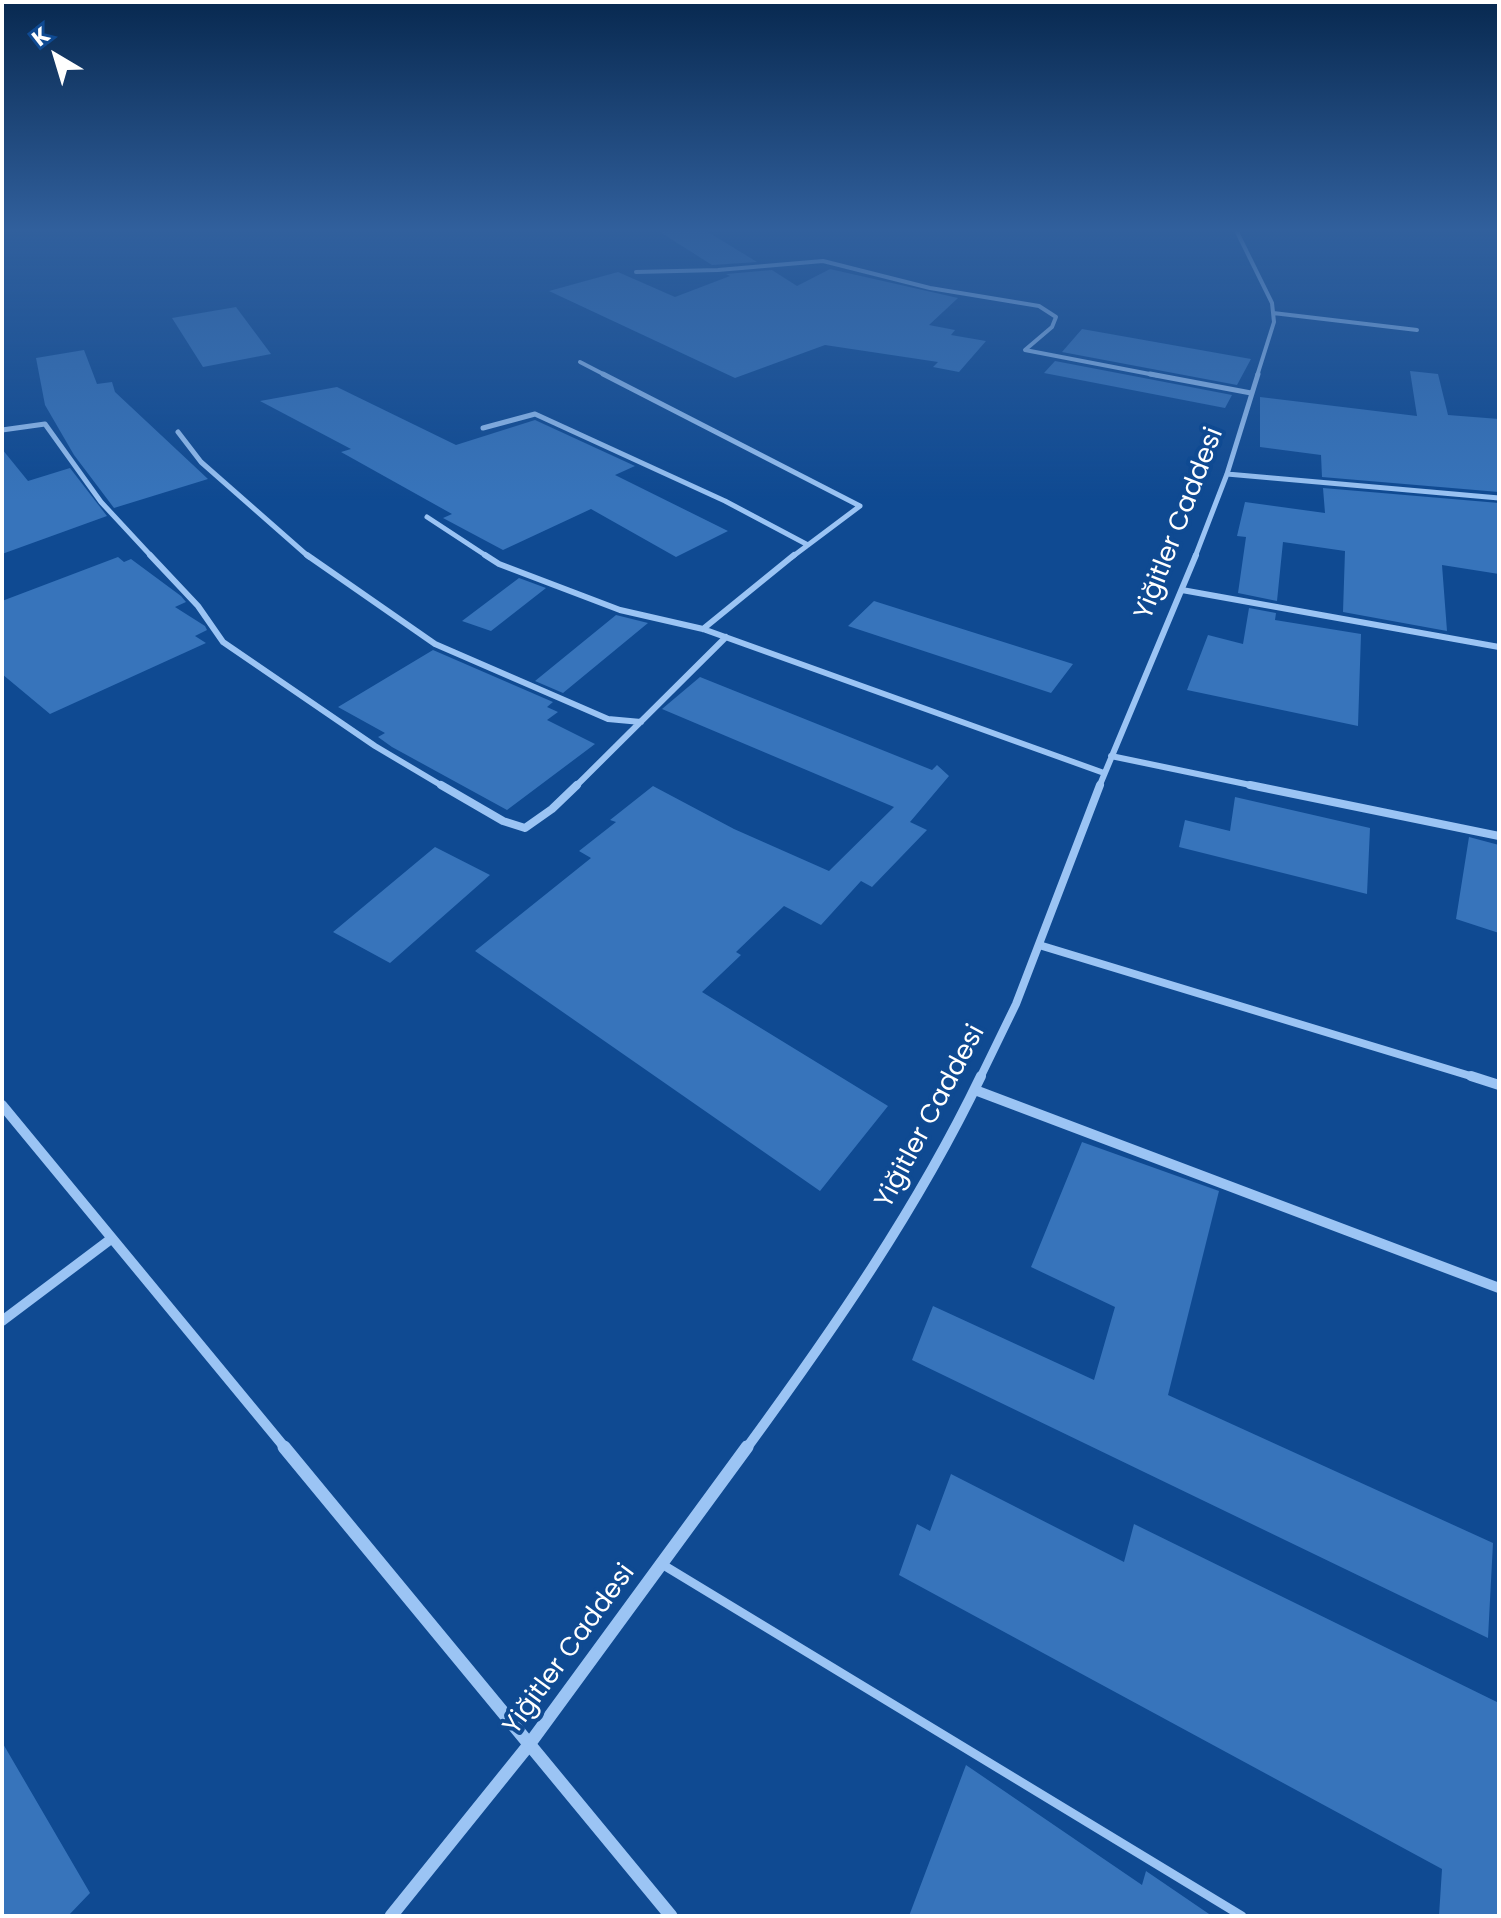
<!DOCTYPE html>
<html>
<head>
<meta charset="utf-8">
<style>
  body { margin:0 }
  #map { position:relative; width:1501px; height:1918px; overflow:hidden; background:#0f4a92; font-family:Poppins,sans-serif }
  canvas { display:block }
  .frame { position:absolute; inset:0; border:4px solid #fff; pointer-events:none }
  .north { position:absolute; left:16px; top:16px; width:80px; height:80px; -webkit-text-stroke:6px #0f4a92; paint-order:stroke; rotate:322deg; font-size:22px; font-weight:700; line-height:32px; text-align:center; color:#fff }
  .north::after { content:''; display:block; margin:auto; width:28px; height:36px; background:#fff; clip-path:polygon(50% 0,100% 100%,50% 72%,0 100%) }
</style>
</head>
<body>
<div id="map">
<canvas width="1501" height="1918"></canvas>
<div class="frame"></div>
<div class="north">K</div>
</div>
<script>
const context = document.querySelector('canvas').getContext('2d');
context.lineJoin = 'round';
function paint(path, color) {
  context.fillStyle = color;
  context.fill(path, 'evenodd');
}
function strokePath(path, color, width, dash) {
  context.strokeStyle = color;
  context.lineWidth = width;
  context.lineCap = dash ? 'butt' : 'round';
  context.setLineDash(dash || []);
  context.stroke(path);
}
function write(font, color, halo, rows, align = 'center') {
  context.font = font + ' Poppins,sans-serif';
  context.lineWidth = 8;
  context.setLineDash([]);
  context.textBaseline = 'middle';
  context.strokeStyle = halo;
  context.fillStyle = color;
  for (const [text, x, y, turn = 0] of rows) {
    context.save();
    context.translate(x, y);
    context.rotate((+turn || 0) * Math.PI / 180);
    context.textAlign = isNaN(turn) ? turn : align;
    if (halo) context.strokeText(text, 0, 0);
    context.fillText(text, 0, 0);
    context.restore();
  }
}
const building = new Path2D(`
  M660,232h48l49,30 -45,3z
  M830,269l128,29 -29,27 26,5 -4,5 35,6 -27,31 -26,-5 5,-5 -113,-17 -90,33 -186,-87 69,-19 57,25 55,-21 -4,-2 46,-4 25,16z
  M236,307l35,47 -68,13 -31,-49z
  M1082,329l169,30 -14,26 -175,-33z
  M84,350l13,34 15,-2 3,10 93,87 -94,29 -40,-53 -29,-50 -9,-47z
  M1055,361l94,18 83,16 -7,13 -181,-35z
  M1410,371l28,3 10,41 51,4v73l-177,-15 -1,-22 -61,-8v-50l157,19z
  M337,387l119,58 79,-25 100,46 -20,9 113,56 -52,26 -85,-48 -88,41 -60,-32 9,-4 -111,-62 10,-3 -91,-48z
  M2,449l26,32 42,-13 37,48 -105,38z
  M1323,488l176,15v71l-57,-9 5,66 -104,-19 2,-61 -62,-9 -6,59 -39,-8 8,-56 -9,-1 8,-34 80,11z
  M118,557l6,5 7,-3 50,37 5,6 -11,5 30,19 2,4 -12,6 11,7 -156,71 -48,-40v-73z
  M519,578l27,10 -55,43 -29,-10z
  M874,601l199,63 -22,29 -203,-67z
  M1249,608l27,5 -1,7 86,14 -3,92 -171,-36 21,-55 35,9z
  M616,615l32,8 -85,70 -28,-12z
  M433,650l120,52 -6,5 11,5 -11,8 48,24 -88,66 -115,-63 -14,-10 7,-4 -47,-26z
  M700,677l232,93 5,-5 12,11 -39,46 17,8 -55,57 -11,-6 -40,44 -37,-19 -48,46 5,3 -39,37 186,114 -68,85 -345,-240 116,-93 -12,-7 37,-29 -6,-2 43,-34 81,43 95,42 65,-64 -232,-98z
  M1235,797l135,31 -3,66 -188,-47 6,-27 45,11z
  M1469,837l30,8v88l-43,-14z
  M435,847l55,28 -100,88 -57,-31z
  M1082,1142l137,49 -51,204 325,148 -5,95 -576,-278 21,-54 161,74 21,-73 -84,-40z
  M951,1474l173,88 10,-38 365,179v213h-60l3,-47 -543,-294 18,-51 13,7z
  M2,1742l88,151 -22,23h-66z
  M966,1765l176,120 4,-14 66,45h-303z`);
const service = new Path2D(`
  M660,1563l582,353`);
const minorFar5 = new Path2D(`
  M1237,232l35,71 2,19 -17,54
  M636,272l82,-2 105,-9 107,27 109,18 17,11 -4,10 -27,23 135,26
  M1273,313l144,17
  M580,362l27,14`);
const minorFar4 = new Path2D(`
  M603,374l257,132 -68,51
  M1150,374l101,19
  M483,428l52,-14 190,87 83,44
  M2,430l43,-6 56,78 51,55
  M178,432l23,30 108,95
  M1227,474l272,24
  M427,517l61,40
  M1195,557l32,-83 31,-100`);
const minorFar3 = new Path2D(`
  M150,555l48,51 25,36 152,104 69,41
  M307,555l128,89 173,75 33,3
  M485,555l14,9 121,46 83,19 401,144
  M1182,590l317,57
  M703,629l91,-74
  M1111,756l149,31
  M575,787l151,-150
  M1099,787l97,-232`);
const minorFar2 = new Path2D(`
  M441,785l62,36 22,7 27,-19 25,-24
  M1250,785l249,51
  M1039,945l438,133
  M980,1078l36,-74 84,-219`);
const minorFar1 = new Path2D(`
  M1471,1076l28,9
  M975,1090l524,198
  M2,1105l284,344
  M2,1321l109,-82
  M746,1449c87,-119 171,-240 235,-373`);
const minor = new Path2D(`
  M284,1447l387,469
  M391,1916l137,-170 219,-299`);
const streetNames = [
  ["Yiğitler Caddesi",1180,524,-69],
  ["Yiğitler Caddesi",931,1117,-62],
  ["Yiğitler Caddesi",570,1650,-54]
];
paint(building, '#3774bb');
strokePath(service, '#9bc4f4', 9);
strokePath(minorFar5, '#9bc4f4', 4);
strokePath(minorFar4, '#9bc4f4', 5);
strokePath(minorFar3, '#9bc4f4', 6);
strokePath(minorFar2, '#9bc4f4', 8);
strokePath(minorFar1, '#9bc4f4', 10);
strokePath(minor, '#9bc4f4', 13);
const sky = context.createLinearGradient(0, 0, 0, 501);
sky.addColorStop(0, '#082950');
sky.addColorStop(0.46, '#31609d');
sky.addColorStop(1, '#31609d00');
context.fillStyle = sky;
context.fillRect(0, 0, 1501, 501);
write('26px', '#fff', '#0f4a92', streetNames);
</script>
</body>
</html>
